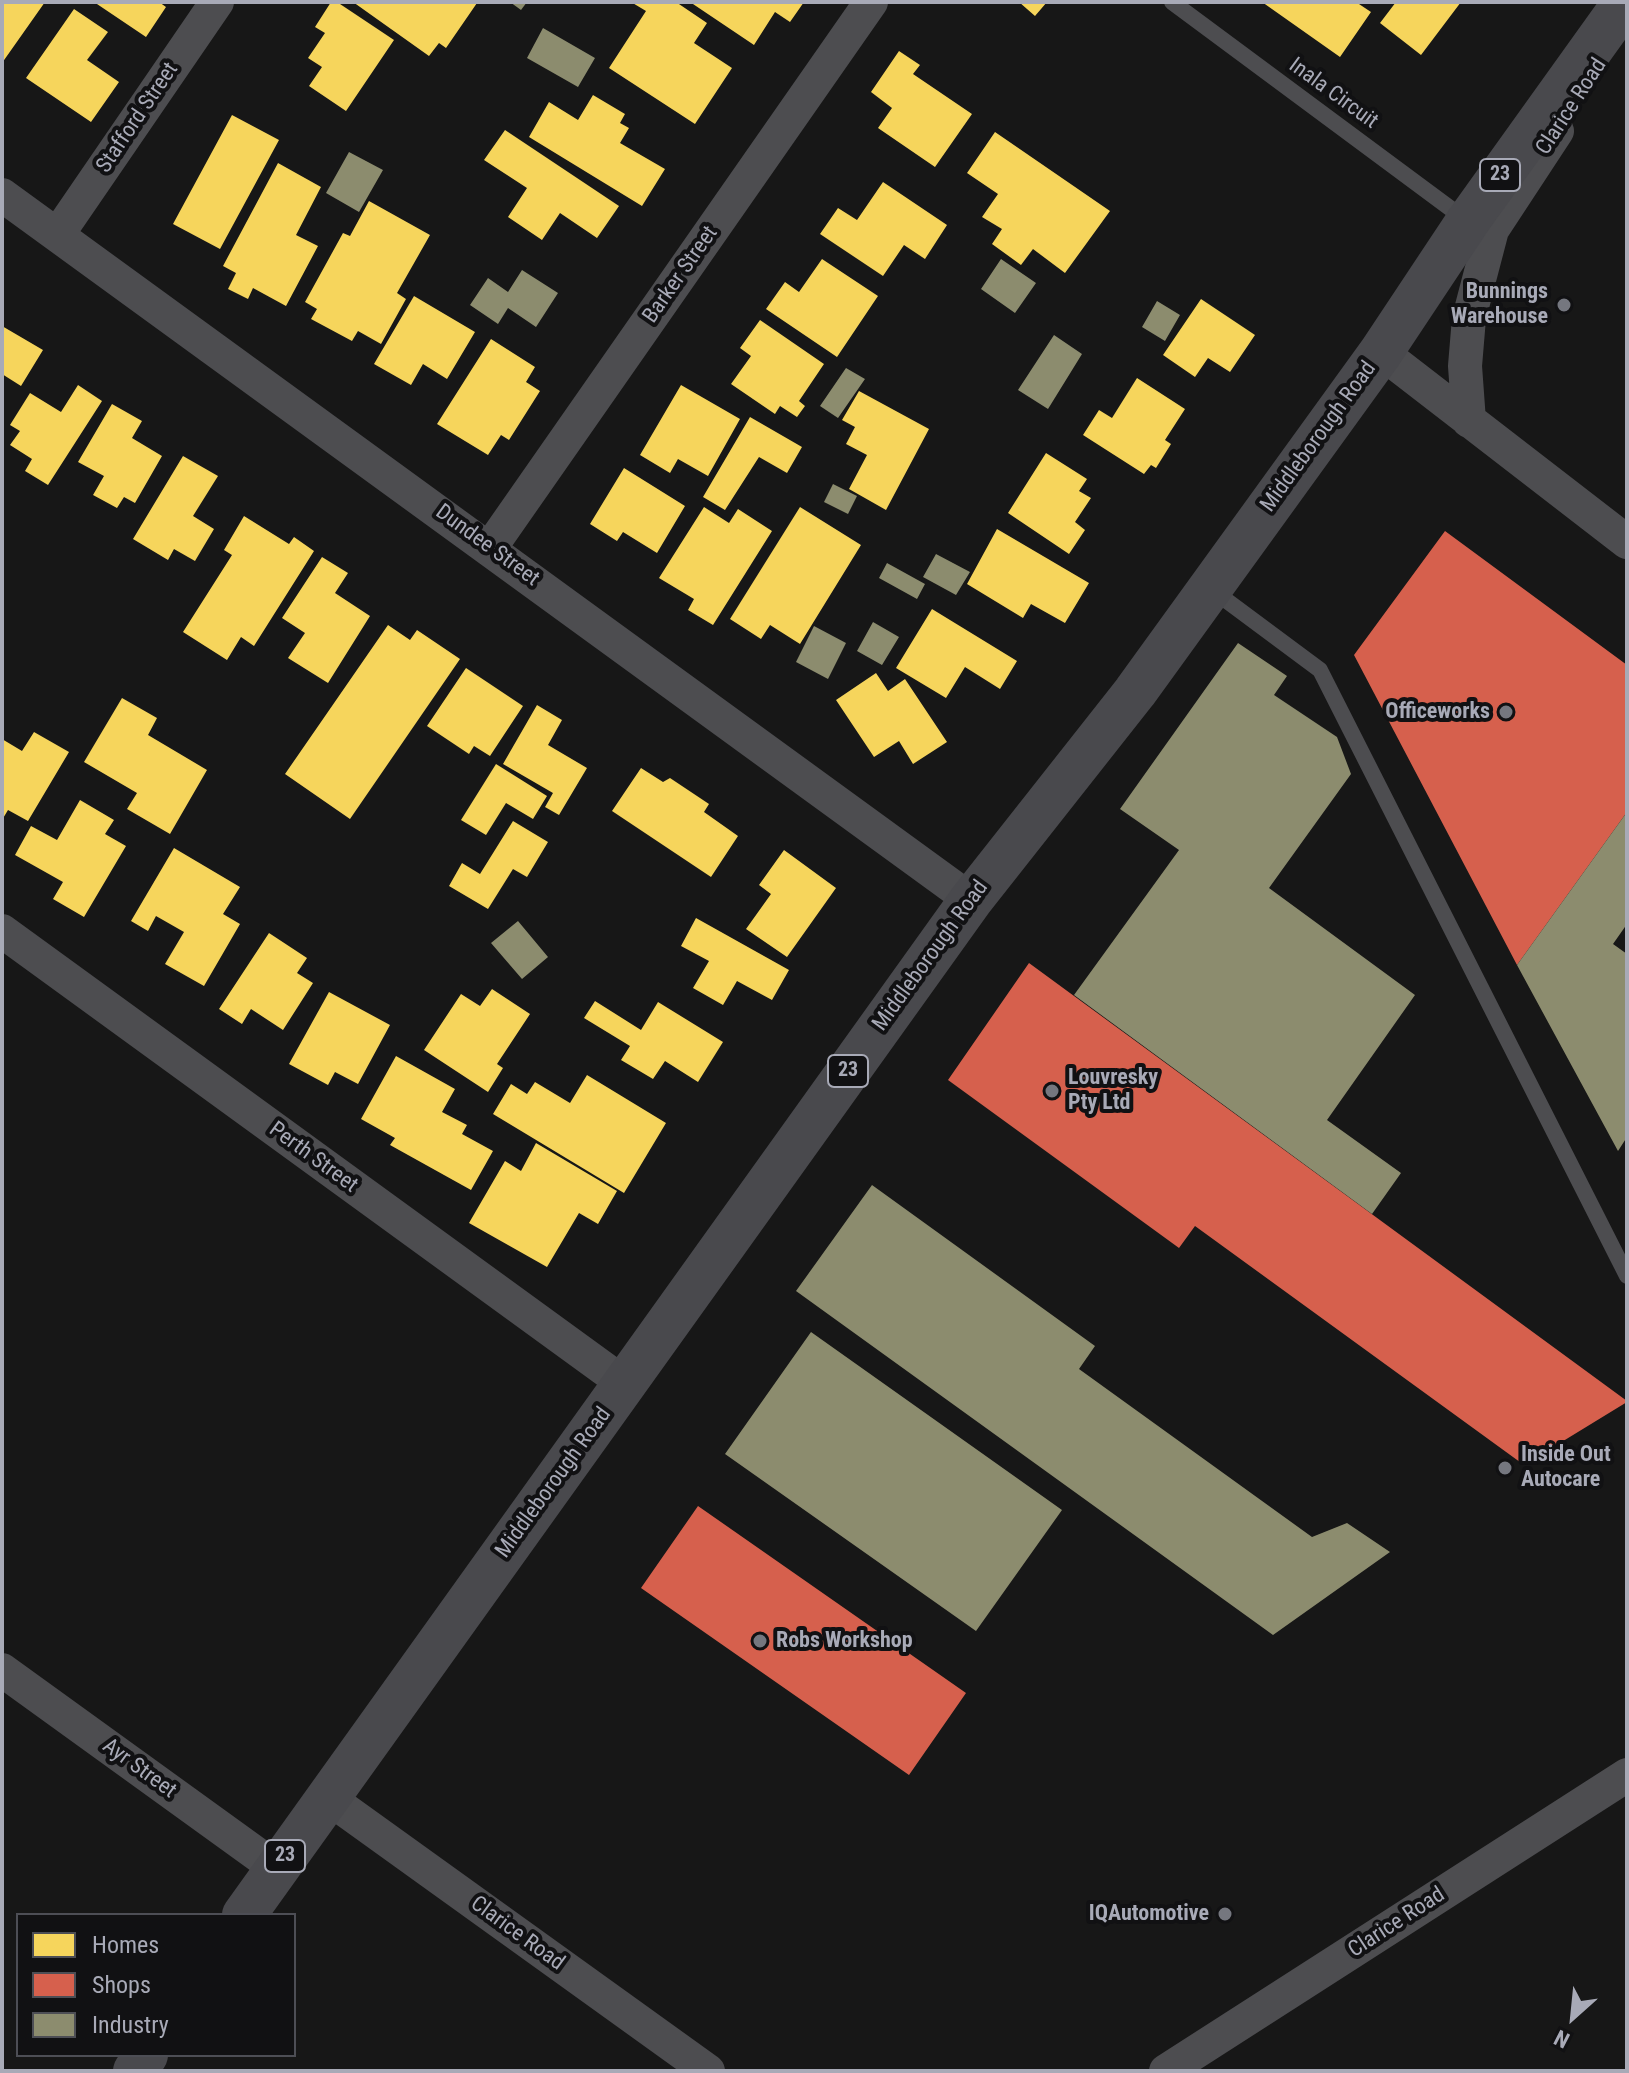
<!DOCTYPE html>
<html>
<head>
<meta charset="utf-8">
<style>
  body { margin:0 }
  #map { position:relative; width:1629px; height:2073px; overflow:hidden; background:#171717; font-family:"Roboto Condensed",sans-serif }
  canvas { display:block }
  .frame { position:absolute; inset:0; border:4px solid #a8aab7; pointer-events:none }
  .legend { position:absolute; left:16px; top:1913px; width:280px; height:144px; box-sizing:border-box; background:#111113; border:2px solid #4d4e55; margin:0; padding:10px 14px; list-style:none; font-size:24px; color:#a8aab7 }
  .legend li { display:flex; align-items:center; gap:16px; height:40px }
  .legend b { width:40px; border:2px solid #4d4e55 }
  .north { position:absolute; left:1533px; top:1977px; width:80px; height:80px; -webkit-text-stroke:6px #111113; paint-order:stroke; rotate:207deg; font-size:22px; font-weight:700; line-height:32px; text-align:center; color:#a8aab7 }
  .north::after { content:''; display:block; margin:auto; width:28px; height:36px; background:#a8aab7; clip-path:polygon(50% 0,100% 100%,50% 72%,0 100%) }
</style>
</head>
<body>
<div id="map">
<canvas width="1629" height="2073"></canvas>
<div class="frame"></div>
<ul class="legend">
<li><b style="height:22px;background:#f6d55c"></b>Homes</li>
<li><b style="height:22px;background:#d6604d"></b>Shops</li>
<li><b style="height:22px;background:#8c8c6e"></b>Industry</li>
</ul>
<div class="north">N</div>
</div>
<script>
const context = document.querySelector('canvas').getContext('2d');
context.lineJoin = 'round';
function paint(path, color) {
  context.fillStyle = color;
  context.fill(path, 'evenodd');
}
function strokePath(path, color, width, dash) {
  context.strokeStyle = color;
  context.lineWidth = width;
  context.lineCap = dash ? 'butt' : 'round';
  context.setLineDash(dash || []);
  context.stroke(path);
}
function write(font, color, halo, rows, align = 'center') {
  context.font = font + ' "Roboto Condensed",sans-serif';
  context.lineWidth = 8;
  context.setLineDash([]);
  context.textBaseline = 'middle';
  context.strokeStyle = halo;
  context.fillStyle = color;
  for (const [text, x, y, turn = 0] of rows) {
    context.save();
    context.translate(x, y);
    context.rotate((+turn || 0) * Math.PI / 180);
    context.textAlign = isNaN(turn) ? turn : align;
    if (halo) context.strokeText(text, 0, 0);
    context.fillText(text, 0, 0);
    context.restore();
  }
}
const homes = new Path2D(`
  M2,2h43l-43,61z
  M94,2h65l7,5 -20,30z
  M331,2h6l57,38 -48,71 -37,-25 13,-19 -14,-9 17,-25 -10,-6z
  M353,2h123l1,1 -31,45 -7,-5 -10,13z
  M631,2h45l31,21 -13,20 38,25 -37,56 -86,-56 37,-57z
  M690,2h114l-14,20 -15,-10 -21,33z
  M1019,2h28l-12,14z
  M1262,2h94l15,10 -31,45z
  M1396,2h65l-40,53 -41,-32z
  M74,9l34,23 -21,28 32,22 -28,40 -65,-44z
  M899,51l21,14 -7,9 59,40 -37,53 -57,-39 14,-20 -21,-16z
  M593,95l32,19 -5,9 9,5 -9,15 45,26 -23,37 -113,-69 20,-35 29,18z
  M232,115l47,25 -59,109 -47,-25z
  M505,130l114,76 -22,32 -37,-25 -18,27 -34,-23 19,-29 -43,-28z
  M995,132l115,79 -45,62 -32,-24 -12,16 -29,-21 10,-15 -20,-12 16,-23 -31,-21z
  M278,163l43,24 -25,48 22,11 -32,60 -33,-18 -5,11 -20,-10 8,-16 -13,-7z
  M883,182l64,43 -22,34 -21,-14 -21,31 -63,-42 18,-26 19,12z
  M369,201l61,34 -33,58 9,6 -25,45 -23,-13 -6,10 -41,-22 6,-10 -12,-7 38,-69 7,3z
  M822,259l56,37 -41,61 -71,-48 19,-27 14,10z
  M414,296l61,36 -28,47 -24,-15 -12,21 -37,-21z
  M1201,299l54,36 -25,37 -22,-14 -13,19 -32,-22z
  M760,320l64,44 -25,37 6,5 -8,11 -17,-11 -5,8 -44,-30 20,-28 -11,-8z
  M2,326l41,24 -22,36 -19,-12z
  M491,339l44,28 -9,15 14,9 -31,49 -8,-5 -13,20 -51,-31z
  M1137,378l48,31 -20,31 6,4 -15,24 -5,-3 -7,9 -61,-39 16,-25 13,8z
  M78,385l24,16 -54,84 -23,-14 7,-12 -22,-14 10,-14 -10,-6 20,-32 31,19z
  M681,385l59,34 -32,57 -30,-17 -8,14 -30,-18z
  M859,391l70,38 -43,81 -37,-21 18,-34 -21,-11 9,-17 -13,-7z
  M112,404l30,17 -10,17 30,18 -27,47 -11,-6 -7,11 -24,-13 11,-19 -26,-14z
  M750,417l52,30 -15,26 -28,-16 -34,53 -22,-13z
  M1046,453l41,26 -8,12 12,7 -16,24 10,8 -16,24 -61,-41z
  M183,456l35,20 -25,40 21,13 -19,32 -21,-12 -6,11 -35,-21z
  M624,468l61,38 -28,47 -34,-21 -6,9 -27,-17z
  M704,507l25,16 9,-14 34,22 -59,94 -25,-15 6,-11 -35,-21z
  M800,507l61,38 -61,99 -30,-19 -9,14 -31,-20z
  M244,516l45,28 5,-7 20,14 -60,95 -13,-9 -14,23 -44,-28 49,-77 -8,-5z
  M997,529l92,54 -24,40 -34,-19 -8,14 -56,-34z
  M322,557l26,16 -13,20 35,23 -42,67 -40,-25 17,-25 -23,-15z
  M932,609l85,52 -17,28 -35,-22 -19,31 -50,-30z
  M388,625l22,15 7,-10 43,29 -110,160 -65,-45z
  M466,668l57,38 -33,50 -16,-10 -5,8 -42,-28z
  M876,673l12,18 17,-12 42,63 -34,22 -14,-23 -25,16 -38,-57z
  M122,698l35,20 -9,17 59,35 -37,64 -43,-25 10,-16 -53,-31z
  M537,705l25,15 -14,25 39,23 -28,47 -14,-8 8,-14 -50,-29z
  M34,732l35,20 -41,69 -20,-11 -6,10v-81l20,12z
  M496,764l51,32 -14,23 -27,-16 -20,32 -25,-15z
  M641,768l22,14 7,-4 39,26 -5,8 34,24 -27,41 -99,-66z
  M80,800l34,20 -9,14 21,12 -42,71 -31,-18 10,-17 -48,-27 16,-29 26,14z
  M513,821l35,21 -21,35 -14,-8 -25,40 -39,-23 13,-23 18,11z
  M174,848l66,39 -17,27 17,10 -36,62 -39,-22 19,-32 -28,-16 -8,15 -17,-10z
  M784,850l52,38 -49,69 -41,-28 25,-35 -12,-9z
  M696,918l93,52 -17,30 -35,-19 -14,24 -30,-17 16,-27 -28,-15z
  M269,933l38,25 -10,15 16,10 -30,47 -32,-21 -9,15 -23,-15z
  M492,989l38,25 -33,50 6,4 -15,24 -64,-42 37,-56 19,12z
  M329,992l61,33 -32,59 -23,-12 -7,13 -39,-21z
  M595,1001l46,29 17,-28 65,40 -25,40 -33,-21 -12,18 -32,-19 9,-14 -46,-28z
  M396,1056l59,33 -13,23 25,13 -5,9 31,17 -22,39 -81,-45 5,-7 -34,-19z
  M587,1075l79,48 -42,70 -131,-79 18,-30 16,10 8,-12 35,21z
  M536,1143l81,48 -19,33 -19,-11 -32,54 -78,-44 36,-62 16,10z`);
const shops = new Path2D(`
  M1445,531l182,134v147l-110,153 -163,-310z
  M1029,963l598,438v1l-103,63 -329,-239 -16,22 -231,-168z
  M698,1506l268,187 -57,82 -268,-187z`);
const industry = new Path2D(`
  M510,2h17l-6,8z
  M543,28l52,30 -17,29 -51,-29z
  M349,152l34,18 -24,42 -33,-19z
  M1001,259l35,24 -21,30 -34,-24z
  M522,270l36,23 -22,34 -28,-19 -10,16 -28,-19 18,-27 20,14z
  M1157,301l23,14 -15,26 -23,-14z
  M1054,335l28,19 -34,55 -30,-19z
  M846,368l19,11 -27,39 -18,-12z
  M833,484l24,12 -9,18 -24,-12z
  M936,554l34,18 -14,23 -33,-18z
  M887,563l38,21 -8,15 -38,-21z
  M873,622l26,15 -17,28 -25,-14z
  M814,626l32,17 -18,36 -32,-17z
  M1238,643l49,33 -13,19 63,42 14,37 -82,114 146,107 -88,125 74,53 -29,41 -298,-219 105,-145 -59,-41z
  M1627,812v112l-14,20 14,10v183l-9,14 -101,-186z
  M518,921l30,36 -26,22 -31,-36z
  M872,1185l223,161 -16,23 233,168 35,-14 43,29 -117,83 -477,-344z
  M811,1332l251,178 -86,121 -251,-177z`);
const lane = new Path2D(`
  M1172,2l294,218
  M1211,589l109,81 307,606`);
const street = new Path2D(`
  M2,195l969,705
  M58,234l159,-232
  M1381,352l246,190
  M1469,421l-4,-55 4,-48 23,-88 65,-99
  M490,548l381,-546
  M2,931l623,453
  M2,1670l274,198
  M327,1797l381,274
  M1166,2071l461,-296`);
const primary = new Path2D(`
  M244,1915l727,-1015 164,-208 246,-340 87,-131 157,-219
  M135,2071l11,-16`);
const markers = [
  [1564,305,8,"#75777f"],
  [1506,712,8,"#75777f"],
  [1052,1091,8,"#75777f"],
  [1505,1468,8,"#75777f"],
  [760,1641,8,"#75777f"],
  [1225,1914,8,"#75777f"]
];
const shields = [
  [1500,175,40],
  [848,1071,40],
  [285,1856,40]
];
const shieldNames = [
  ["23",1500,175],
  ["23",848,1071],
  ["23",285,1856]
];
const streetNames = [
  ["Inala Circuit",1333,94,36],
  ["Clarice Road",1572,107,-57],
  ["Stafford Street",138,118,-56],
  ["Barker Street",681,275,-55],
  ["Middleborough Road",1319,437,-54],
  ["Dundee Street",487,546,36],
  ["Middleborough Road",931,956,-54],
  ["Perth Street",313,1158,36],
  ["Middleborough Road",554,1483,-54],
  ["Ayr Street",139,1769,36],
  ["Clarice Road",1397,1923,-33],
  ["Clarice Road",517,1934,36]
];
const poiNames = [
  ["Bunnings",1548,292],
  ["Warehouse",1548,317],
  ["Officeworks",1490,712],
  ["Louvresky",1068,1078,"left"],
  ["Pty Ltd",1068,1103,"left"],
  ["Inside Out",1521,1455,"left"],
  ["Autocare",1521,1480,"left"],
  ["Robs Workshop",776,1641,"left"],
  ["IQAutomotive",1209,1914]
];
paint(homes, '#f6d55c');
paint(shops, '#d6604d');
paint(industry, '#8c8c6e');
strokePath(lane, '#4d4d50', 16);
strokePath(street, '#4d4d50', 34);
strokePath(primary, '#49494d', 44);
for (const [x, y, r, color] of markers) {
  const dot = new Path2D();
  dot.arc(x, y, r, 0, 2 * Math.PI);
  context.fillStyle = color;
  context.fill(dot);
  strokePath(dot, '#111113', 3);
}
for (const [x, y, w] of shields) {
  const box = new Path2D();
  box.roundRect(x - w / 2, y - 16, w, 32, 6);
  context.fillStyle = '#111113';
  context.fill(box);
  strokePath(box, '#a8aab7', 2);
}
write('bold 20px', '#a8aab7', null, shieldNames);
write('22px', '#a8aab7', '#111113', streetNames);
write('bold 22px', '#a8aab7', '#111113', poiNames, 'right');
</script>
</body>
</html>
